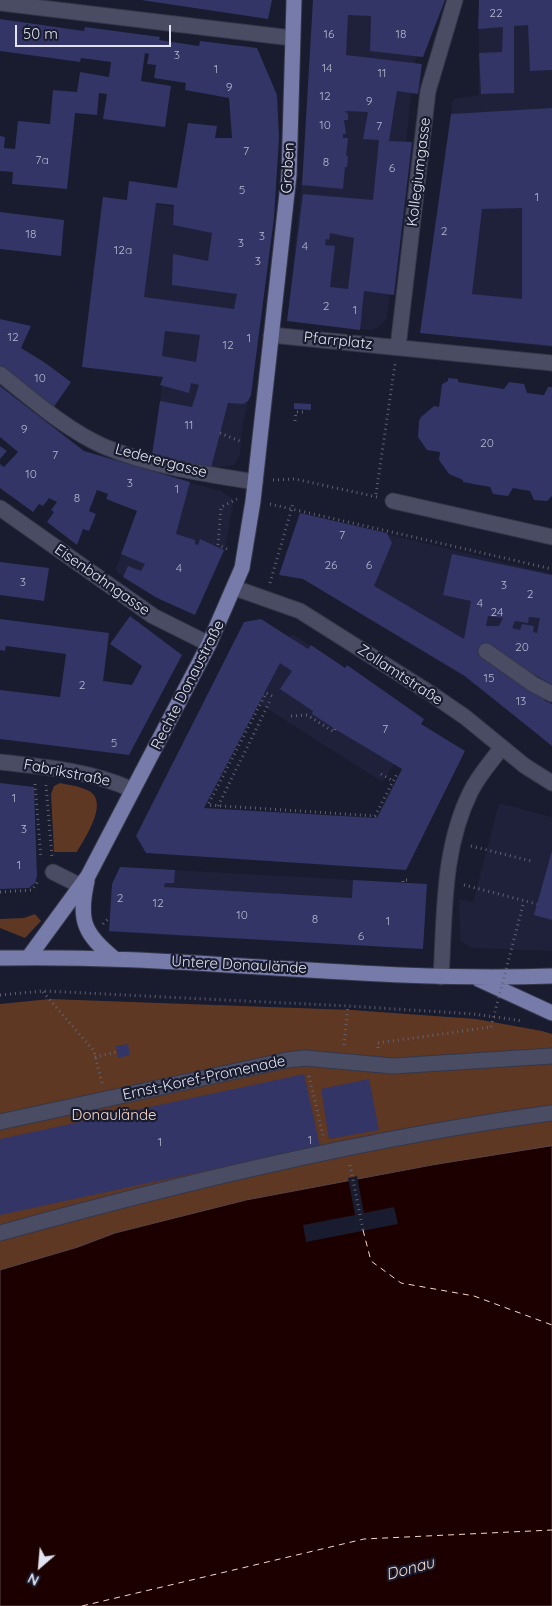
<!DOCTYPE html>
<html>
<head>
<meta charset="utf-8">
<style>
  body { margin:0 }
  #map { position:relative; width:552px; height:1606px; overflow:hidden; background:#191b2e; font-family:Quicksand,sans-serif }
  canvas { display:block }
  .north { position:absolute; left:15px; top:1541px; width:50px; height:50px; -webkit-text-stroke:4px #191b2e; paint-order:stroke; rotate:207deg; font-size:14px; font-weight:700; line-height:20px; text-align:center; color:#e0e2f0 }
  .north::after { content:''; display:block; margin:auto; width:18px; height:22px; background:#e0e2f0; clip-path:polygon(50% 0,100% 100%,50% 72%,0 100%) }
  .scale { position:absolute; left:15px; top:25px; width:156px; height:22px; box-sizing:border-box; border:2px solid #e0e2f0; border-top:0; padding-left:6px; font-size:15px; line-height:18px; white-space:nowrap; color:#e0e2f0; -webkit-text-stroke:4px #191b2e; paint-order:stroke }
</style>
</head>
<body>
<div id="map">
<canvas width="552" height="1606"></canvas>
<div class="north">N</div>
<div class="scale">50 m</div>
</div>
<script>
const context = document.querySelector('canvas').getContext('2d');
context.lineJoin = 'round';
function paint(path, color) {
  context.fillStyle = color;
  context.fill(path, 'evenodd');
}
function strokePath(path, color, width, dash) {
  context.strokeStyle = color;
  context.lineWidth = width;
  context.lineCap = dash ? 'butt' : 'round';
  context.setLineDash(dash || []);
  context.stroke(path);
}
function write(font, color, halo, rows, align = 'center') {
  context.font = font + ' Quicksand,sans-serif';
  context.lineWidth = 4.5;
  context.setLineDash([]);
  context.textBaseline = 'middle';
  context.strokeStyle = halo;
  context.fillStyle = color;
  for (const [text, x, y, turn = 0] of rows) {
    context.save();
    context.translate(x, y);
    context.rotate((+turn || 0) * Math.PI / 180);
    context.textAlign = isNaN(turn) ? turn : align;
    if (halo) context.strokeText(text, 0, 0);
    context.fillText(text, 0, 0);
    context.restore();
  }
}
const built = new Path2D(`
  M313,0h125l-23,60 -28,258 -8,9 -8,3 -84,-9 20,-186z
  M479,0h73v347l-132,-14 33,-234 26,-4z
  M102,197l171,22 -23,176 -7,27 -3,33 -6,10 -23,3 -58,-13 10,-78 -81,-10z
  M151,472l70,19 13,9 -9,50 -30,65 -39,-18 -41,-26z
  M300,513l252,61v110l-50,-26 -19,-14 69,101 -89,-69 -162,-98 -22,-3z
  M292,634l132,85 -42,63 -130,-83z
  M499,803l53,14v134l-80,-3 -12,-7 -1,-42 14,3z
  M121,867l305,17 -3,65 -313,-17 3,-47z`);
const green = new Path2D(`
  M60,783c9,2 19,3 27,7 24,10 -2,48 -10,62h-23l-3,-58 3,-8z
  M35,914l6,7 -16,17 -25,-10v-9l24,-1z
  M50,999l302,11 124,9 66,12 10,3v112l-120,19 -186,35 -131,33 -37,14 -78,23v-266z`);
const water = new Path2D(`
  M552,1146v460h-552v-336l78,-23 37,-14 131,-33 186,-35z`);
const pier = new Path2D(`
  M357,1176l7,37 30,-6 4,17 -92,18 -3,-17 52,-10 -7,-37z`);
const ferry = new Path2D(`
  M363,1230l8,31 30,22 73,13 78,29
  M82,1606l282,-67 188,-9`);
const building = new Path2D(`
  M141,0h131l-4,19z
  M313,0h132l-22,57 -53,-6 1,-35 -23,-1 -2,40 76,9 -4,30 -21,-3 -8,50 23,1 -18,153 -30,-4 -4,39 -73,-9 16,-127 70,6 6,-60 -16,-1 5,-27 -23,-1 3,3v6h-4l2,14h-3v4h5l-2,18h2l-1,11h-2l-2,22 -41,-4zM330,233l24,5 -6,51 -18,-2 5,-41 -10,-1 1,-6 3,1z
  M479,0h73v70l-22,1 -2,-46 -14,1v67l-33,1 -2,-41 23,-1 1,-25 -25,2z
  M0,19l84,12 1,-4 75,10 -1,3 40,6 1,-5 57,7 20,47 2,43 -5,80 -23,177 -3,6 -5,3 -15,-1 -17,65 -59,-13 8,-54 32,6 7,-22 -8,-2 -2,10 -29,-8 3,-8 -81,-10 21,-170 24,3 2,-19 48,7 11,-65 29,3 -2,12h17l-3,-40 -44,-8 1,-7 -32,-5 2,-13 -9,-1 2,-10 -4,-1 -4,28 30,5 -6,41 -62,-8 4,-25 -8,-1 -2,22 -22,-2 -8,76 -55,-5 1,-12 -13,-1v-35l5,1 -1,11 11,1 3,-28 32,3 3,-34 24,2 3,-20 29,5 2,-15 -30,-4 -1,4 -80,-11zM156,203l18,2 -1,20 39,8 -4,28 -35,-7 -1,31 65,9 -3,15 -90,-12zM165,331l35,4 -4,27 -34,-6z
  M552,108v238l-132,-13 31,-219zM522,208v91l-50,-5 10,-85z
  M0,212l64,8 -3,36 -61,-7z
  M0,319l31,7 -10,22 23,14 27,20 -18,26 -53,-42z
  M448,378l10,1v3l46,7 5,-7 15,2 3,9 17,2 4,-8h4v109l-5,5 -13,-1 -4,-9 -17,-3 -5,8 -15,-2 -3,-7 -27,-5v-2l-14,-6 -10,-14 1,-8 -13,-2 -9,-13 1,-16 2,-4 13,-11 5,1 3,-23 6,-3z
  M0,386l84,65 106,31 -14,52 19,6v4l3,1 2,-6 24,11 -29,65 -38,-17 -34,-21 5,-11 13,5 4,-7 -24,-10 16,-43 -31,-12 2,-5 -11,-4 -8,21 7,3 -7,17 -6,-2 -6,16 -30,-23 7,-10 -3,-2 6,-8 -8,-4 -6,8 -4,-2 -6,8 -33,-24v-24l4,3 14,-15 -18,-15z
  M294,403l17,1v6l-17,-1z
  M0,446l7,5 -7,8z
  M300,513l87,20 5,10 -18,43 90,53 7,-38 -28,-6 9,-41 100,21v110l-69,-41 -3,9 33,27 3,-3 31,19 -3,4 8,4v42l-87,-70 -162,-97 -24,-4zM488,616l15,2 -4,8h-13zM529,617l11,1 -3,15 -4,-1 1,-6 -12,-2 -2,6 -8,-2 3,-7 13,2z
  M0,562l49,6 -5,33 -44,-6z
  M130,616l52,39 -53,100 -129,-16v-49l60,7 6,-43 -60,-8 -1,5 -5,-1v-31l109,14 -6,48 29,4 10,-19 -32,-22z
  M261,619l47,30 3,-4 34,23 2,-3 77,54 -3,5 44,27 -59,119 -260,-17 -10,-17 108,-214zM280,663l12,8 -12,18 33,22 -1,3 23,15 67,40 -25,49 -173,-10z
  M0,783l34,4 3,89 -2,7 -6,5 -29,1z
  M552,851v69l-18,-5z
  M120,867l55,3 -1,13h-9l-1,4 188,11 1,-18 74,4 -4,65 -314,-18 3,-47z
  M128,1044l2,11 -12,3 -2,-12z
  M304,1074l16,72 -320,69v-76z
  M369,1079l10,51 -50,9 -8,-50z`);
const path = new Path2D(`
  M295,421l1,-9h9
  M220,433l22,9
  M273,480l22,-1 82,18
  M376,494l19,-130
  M270,504l282,65
  M227,549l-9,-4 3,-38 16,-8
  M270,583l23,-79
  M272,696l-6,-3 -58,112 167,11 23,-44
  M291,716l16,-1 27,17 1,-3
  M381,774l12,7
  M35,784l6,75
  M46,785l6,72
  M218,806l53,-107
  M471,846l60,15
  M403,882v-2h8
  M464,885l73,19
  M0,892l32,-2 7,-10
  M103,924l7,-7
  M43,992l51,59 8,32
  M0,995l43,-4 305,15 126,8 49,7
  M344,1045l4,-39
  M378,1048v-5l113,-16
  M95,1057l22,-5
  M309,1076l14,59
  M350,1165l13,65`);
const minor = new Path2D(`
  M0,3l292,35
  M271,335l281,28
  M398,347l30,-256 27,-91
  M0,374c32,25 65,55 103,72 47,20 102,28 152,36
  M393,501l159,36
  M0,508l153,108 56,28
  M235,588l65,23 133,84 32,22 60,49 27,17
  M486,651l47,33 19,10
  M0,762c45,5 92,9 133,28
  M53,872l28,14
  M441,977c4,-63 1,-128 30,-186 8,-16 20,-29 31,-44
  M0,1122l287,-62 18,-2 88,8 159,-10
  M0,1233c181,-50 366,-95 552,-120`);
const major = new Path2D(`
  M87,881c-9,40 -3,53 28,78
  M0,958c184,-4 368,25 552,18
  M28,958l60,-82 121,-232 33,-76 11,-67 36,-326 5,-175
  M478,979l74,34`);
const pathBridge = new Path2D(`
  M491,1027l33,-126`);
const numberNames = [
  ["22",496,13],
  ["16",329,34],
  ["18",401,34],
  ["3",177,55],
  ["14",327,68],
  ["1",216,69],
  ["11",382,73],
  ["9",229,87],
  ["12",325,96],
  ["9",369,101],
  ["10",325,125],
  ["7",379,126],
  ["7",246,151],
  ["7a",42,160],
  ["8",326,162],
  ["6",392,168],
  ["5",242,190],
  ["1",537,197],
  ["2",444,231],
  ["18",31,234],
  ["3",262,236],
  ["3",241,243],
  ["4",305,246],
  ["12a",123,250],
  ["3",258,261],
  ["2",326,306],
  ["1",355,310],
  ["12",13,337],
  ["1",249,338],
  ["12",228,345],
  ["10",40,378],
  ["11",189,425],
  ["9",24,429],
  ["20",487,443],
  ["7",55,455],
  ["10",31,474],
  ["3",130,483],
  ["1",177,489],
  ["8",77,498],
  ["7",342,535],
  ["26",331,565],
  ["6",369,565],
  ["4",179,568],
  ["3",23,582],
  ["3",504,585],
  ["2",530,594],
  ["4",480,603],
  ["24",497,612],
  ["20",522,647],
  ["15",489,678],
  ["2",82,685],
  ["13",521,701],
  ["7",385,729],
  ["5",114,743],
  ["1",14,798],
  ["3",24,829],
  ["1",19,865],
  ["2",120,898],
  ["12",158,903],
  ["10",242,915],
  ["8",315,919],
  ["1",388,921],
  ["6",361,936],
  ["1",310,1140],
  ["1",160,1142]
];
const streetNames = [
  ["Graben",288,168,-87],
  ["Kollegiumgasse",419,172,-83],
  ["Pfarrplatz",338,341,6],
  ["Lederergasse",161,461,15],
  ["Eisenbahngasse",102,580,35],
  ["Zollamtstraße",400,675,33],
  ["Rechte Donaustraße",188,685,-63],
  ["Fabrikstraße",67,773,11],
  ["Untere Donaulände",239,965,3],
  ["Ernst-Koref-Promenade",204,1078,-12]
];
const parkNames = [
  ["Donaulände",114,1115]
];
const waterNames = [
  ["Donau",410,1569,-15]
];
paint(built, '#1f213b');
paint(green, '#5f3824');
paint(water, '#1c0000');
strokePath(water, '#574448', 1);
paint(pier, '#191b2e');
strokePath(ferry, '#fbd9c7', 1, [6, 5]);
paint(building, '#323565');
strokePath(minor, '#353749', 17);
strokePath(major, '#353749', 17);
strokePath(path, '#606273', 3, [1, 4]);
strokePath(minor, '#494c63', 15);
strokePath(major, '#767baa', 15);
strokePath(pathBridge, '#606273', 3, [1, 4]);
write('12px', '#b4b7cd', null, numberNames);
write('15px', '#e0e2f0', '#191b2e', streetNames);
write('15px', '#fad8c7', '#191b2e', parkNames);
write('italic 16px', '#fbd9c7', '#191b2e', waterNames);
</script>
</body>
</html>
